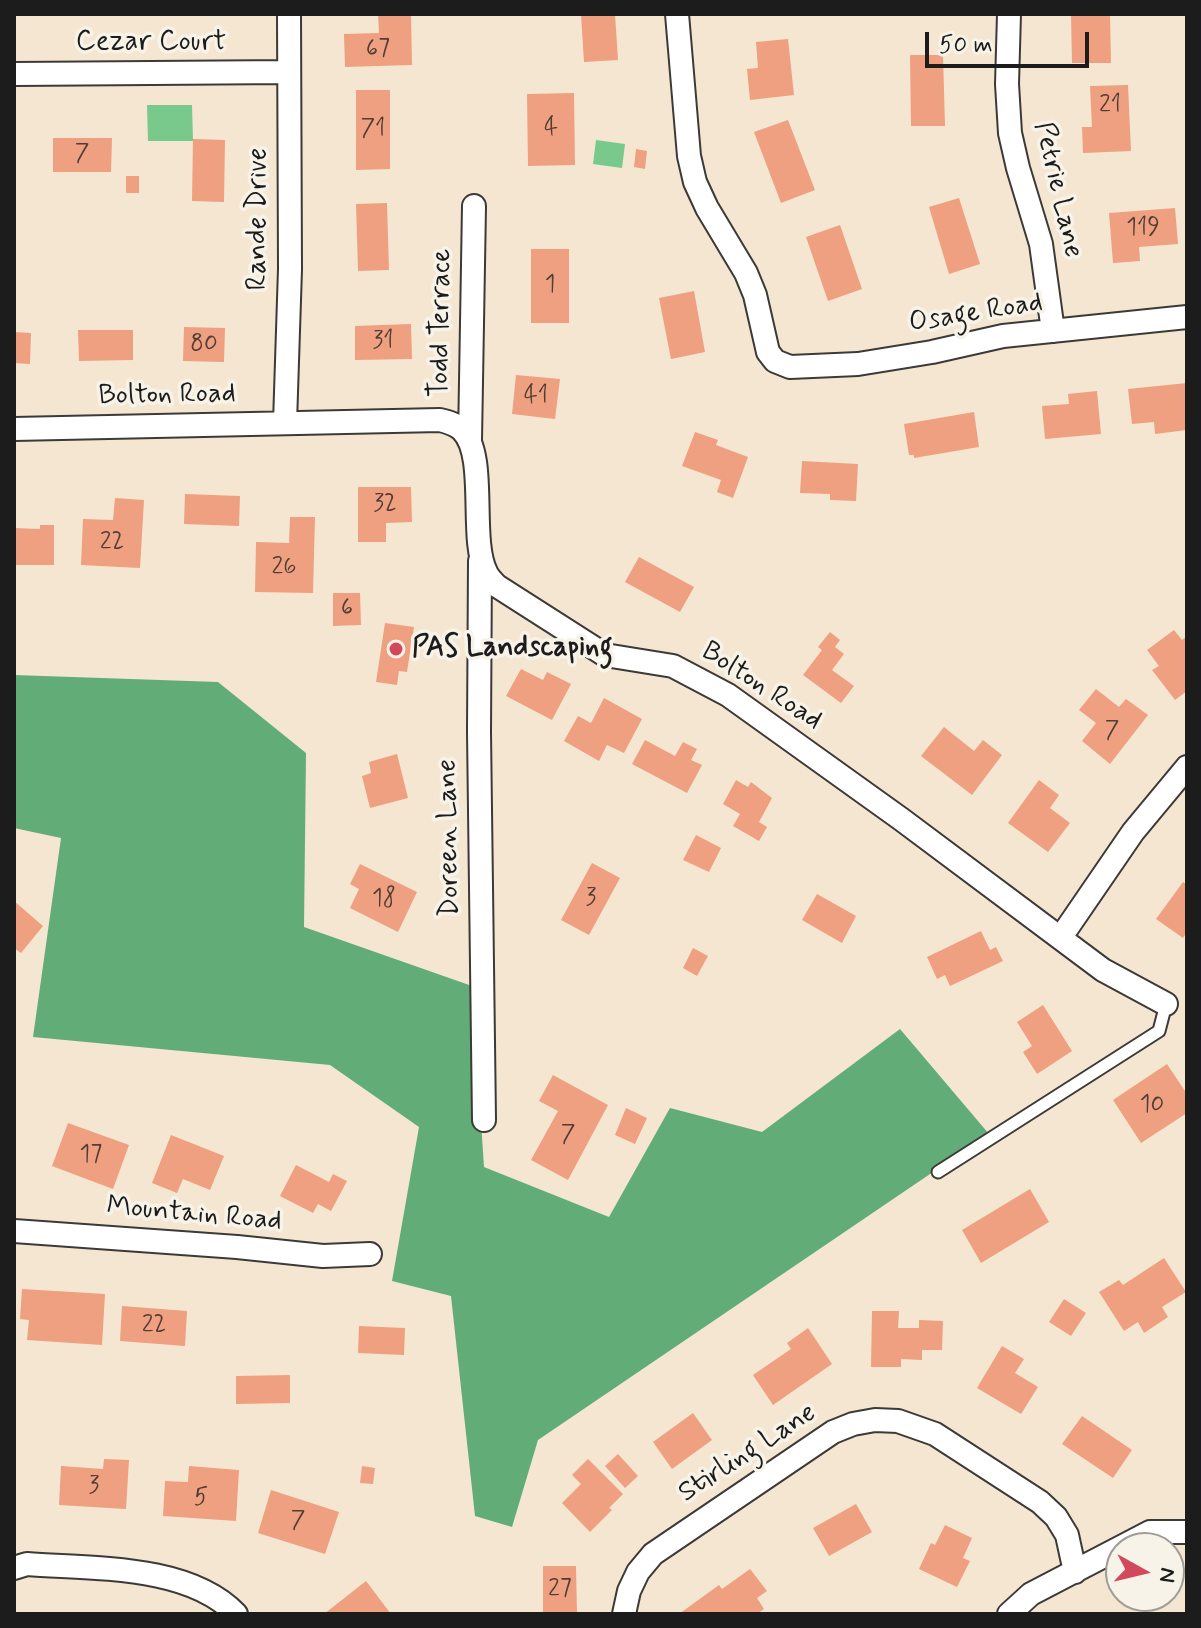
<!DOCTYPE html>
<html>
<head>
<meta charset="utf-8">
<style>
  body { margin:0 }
  #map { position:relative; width:1201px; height:1628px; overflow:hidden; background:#f4e6d1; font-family:Mynerve,sans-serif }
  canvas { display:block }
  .frame { position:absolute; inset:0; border:16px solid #1c1c1c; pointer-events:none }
  .north { position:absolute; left:1105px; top:1532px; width:80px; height:80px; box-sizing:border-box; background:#f7f3e8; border:2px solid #9f9d96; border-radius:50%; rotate:98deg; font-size:22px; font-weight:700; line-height:32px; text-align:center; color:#1c1c1c }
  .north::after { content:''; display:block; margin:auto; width:28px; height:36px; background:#d1495b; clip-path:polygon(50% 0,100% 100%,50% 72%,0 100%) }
  .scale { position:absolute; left:925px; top:32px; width:164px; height:36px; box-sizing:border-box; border:4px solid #1c1c1c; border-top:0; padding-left:10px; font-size:24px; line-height:28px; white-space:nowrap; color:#1c1c1c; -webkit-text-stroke:6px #f7f3e8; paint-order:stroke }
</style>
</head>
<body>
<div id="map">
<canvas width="1201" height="1628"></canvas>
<div class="frame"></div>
<div class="north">N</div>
<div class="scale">50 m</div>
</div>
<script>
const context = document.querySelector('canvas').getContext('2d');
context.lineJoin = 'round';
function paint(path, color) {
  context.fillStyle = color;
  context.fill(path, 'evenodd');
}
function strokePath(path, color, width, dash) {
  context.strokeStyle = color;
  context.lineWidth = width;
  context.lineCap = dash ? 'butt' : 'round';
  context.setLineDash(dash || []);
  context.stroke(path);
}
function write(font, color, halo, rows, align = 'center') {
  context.font = font + ' Mynerve,sans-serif';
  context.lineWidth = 7;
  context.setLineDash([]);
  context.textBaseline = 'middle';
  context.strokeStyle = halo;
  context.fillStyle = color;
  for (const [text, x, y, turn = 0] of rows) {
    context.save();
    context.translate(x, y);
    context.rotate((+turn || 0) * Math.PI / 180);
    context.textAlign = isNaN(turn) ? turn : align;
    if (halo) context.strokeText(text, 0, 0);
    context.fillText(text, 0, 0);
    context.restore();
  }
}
const green = new Path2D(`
  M147,105h45l1,36h-45z
  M596,140l29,4 -3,24 -29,-4z`);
const forest = new Path2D(`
  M14,675l204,7 88,71 -2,174 168,59 12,181 125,50 61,-109 92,24 138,-103 89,105 -451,306 -26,87 -37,-11 -24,-220 -59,-15 27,-154 -89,-62 -297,-28 28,-199 -47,-10z`);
const building = new Path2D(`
  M378,14h33l1,51 -67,2 -1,-33 35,-1z
  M581,14h34l3,46 -34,2z
  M1071,14h39l1,49h-39z
  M788,39l6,56 -44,5 -3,-31 11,-1 -2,-26z
  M910,55h33l2,71h-34z
  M1128,85l3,66 -48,2 -1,-26h10l-2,-41z
  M356,90h34v79l-34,1z
  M574,93l1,72 -47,1 -1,-72z
  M788,120l27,70 -34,13 -27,-71z
  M53,138h59l-1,34h-58z
  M193,139l32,1 -1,62 -32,-1z
  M636,149l11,2 -2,18 -11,-2z
  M126,176h13v17h-13z
  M959,198l21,66 -31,10 -20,-67z
  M387,203l2,67 -31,1 -2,-67z
  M1175,208l3,36 -39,3 1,14 -27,2 -4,-50z
  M840,225l22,64 -34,12 -22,-64z
  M531,249h38v74h-38z
  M694,291l11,61 -34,7 -12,-61z
  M411,324l1,35 -57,1v-34z
  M184,327l41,1 -1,34 -41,-1z
  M78,330h55v30l-54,1z
  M14,332l17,1 -1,31 -16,-1z
  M516,375l44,4 -5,40 -43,-5z
  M1187,383v47l-32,4 -1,-12 -22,2 -4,-35z
  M1097,391l4,43 -56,5 -3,-33 27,-2 -1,-10z
  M974,412l5,35 -65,11v-3h-5l-5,-31z
  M695,432l23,8 -2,5 32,12 -15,41 -16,-6 4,-12 -39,-14z
  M802,461l56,3 -2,37 -26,-1v-6l-30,-1z
  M358,487h53l1,35 -26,1v19h-28z
  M185,494l55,2 -1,30 -55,-2z
  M115,498l29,2 -4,68 -59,-3 2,-46 30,1z
  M290,517h25l-2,76 -58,-1 1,-50 33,1z
  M40,525h14v40h-40v-37l26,1z
  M639,557l55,30 -14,25 -55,-30z
  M333,593h27l1,32 -28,1z
  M385,623l29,4 -7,45 -8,-1 -2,14 -21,-3z
  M1174,630l8,10 5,-4v55l-12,9 -23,-30 7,-4 -12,-16z
  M830,632l10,8 -5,7 9,7 -12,16 22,16 -13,17 -38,-28 19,-25 -4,-3z
  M521,669l22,11 4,-8 24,12 -19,36 -46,-24z
  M1096,689l23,18 7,-8 22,16 -38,49 -28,-23 14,-18 -17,-13z
  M604,698l38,21 -18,34 -17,-8 -8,16 -35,-20 14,-25 13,7z
  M944,727l30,24 9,-11 19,15 -30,40 -51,-39z
  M645,740l30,16 8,-14 14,7 -6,11 11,5 -15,28 -55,-29z
  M397,754l11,44 -38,10 -8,-32 9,-3 -2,-11z
  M736,780l12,7 3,-5 21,16 -13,24 8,5 -8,14 -26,-15 7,-12 -17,-10z
  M1039,780l20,15 -9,13 20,15 -22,29 -40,-29z
  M696,835l25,13 -12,24 -26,-12z
  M592,863l28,15 -31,57 -28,-15z
  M360,864l57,28 -19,40 -48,-24 9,-19 -9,-5z
  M1183,882l4,3v47l-4,6 -27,-19z
  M817,894l39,22 -14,27 -40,-23z
  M14,901l29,25 -22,27 -7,-5z
  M981,931l9,19 6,-3 7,14 -53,25 -5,-11 -8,4 -10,-22z
  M693,948l15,8 -11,20 -14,-8z
  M1043,1005l29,46 -35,23 -14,-22 9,-6 -15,-24z
  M1167,1064l20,30v19l-46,30 -28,-43z
  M553,1075l55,30 -40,75 -37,-20 27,-49 -19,-10z
  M626,1108l21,10 -12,26 -20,-9z
  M68,1123l61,22 -16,44 -61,-23z
  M171,1135l53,21 -14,34 -27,-11 -6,14 -25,-10z
  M296,1165l33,17 4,-8 14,7 -16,30 -13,-7 -5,9 -33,-17z
  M1030,1189l19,33 -68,41 -19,-33z
  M1164,1258l22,34 -24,15 6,10 -24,16 -6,-11 -14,9 -25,-39 20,-12 4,5z
  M22,1289l83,5 -3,51 -75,-5 2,-20 -9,-1z
  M1064,1299l22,14 -15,23 -22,-14z
  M122,1306l65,5 -2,35 -65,-5z
  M872,1311h27l-1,17h21v-8l24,1 -1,29h-20v10l-21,-1v8h-30z
  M359,1326l46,2 -1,27 -46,-2z
  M808,1328l24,36 -59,41 -20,-30 38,-26 -4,-6z
  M1002,1346l22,13 -9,14 23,14 -17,27 -44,-26z
  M290,1375v28l-54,1v-28z
  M693,1413l19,27 -40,29 -19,-27z
  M1082,1416l50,34 -19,28 -51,-34z
  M618,1454l20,22 -13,12 -20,-22z
  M104,1459l25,1 -3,49 -67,-4 2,-39 42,3z
  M588,1459l35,35 -14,14 3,2 -22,22 -28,-29 19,-19 -9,-9z
  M189,1466l50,4 -3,51 -73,-5 2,-35 23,1z
  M362,1466l13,2 -2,16 -13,-1z
  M271,1490l68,22 -14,42 -67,-21z
  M856,1504l16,28 -43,24 -16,-28z
  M945,1525l27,13 -9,20 7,3 -13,26 -38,-18 12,-26 4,2z
  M543,1566h33l1,48h-34z
  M750,1569l17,22 -10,7 7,11 -7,5h-78l40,-29 3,4z
  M366,1581l25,33h-67z`);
const lane = new Path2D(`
  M938,1172l221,-141 7,-27`);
const street = new Path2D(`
  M677,14l12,142 6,26 12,26 39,65 9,22 13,57 7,9 15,6 68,-3 74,-12 71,-16 184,-19
  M1009,14l-2,70 3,49 8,35 23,76 12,87
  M14,74l275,-2
  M285,423l5,-154 -1,-255
  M14,429l426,-9c8,2 16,4 22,10 26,25 7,108 24,142 2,5 7,10 11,14l108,69 68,11 55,29 173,124 202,151 63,34
  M470,440l4,-234
  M480,561l-1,171 5,388
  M1061,937l72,-105 54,-65
  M14,1231l223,16 86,9 47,-2
  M14,1568l13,-4c65,5 161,0 209,50
  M624,1614l5,-23 9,-19 15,-18 180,-122 20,-8 22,-4 23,1 37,13 105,68 16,15 11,18 8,37
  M1009,1614l22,-20 119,-62h37`);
const markers = [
  [396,649,8,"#d1495b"]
];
const numberNames = [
  ["67",378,50],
  ["21",1110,106],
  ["4",551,129],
  ["71",373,130],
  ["7",82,155],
  ["119",1143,229],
  ["1",550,286],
  ["31",383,342],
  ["80",204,345],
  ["41",536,397],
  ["32",385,505],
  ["22",112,543],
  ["26",284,568],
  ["6",347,609],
  ["7",1112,732],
  ["3",591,899],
  ["18",384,900],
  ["10",1152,1106],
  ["7",568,1136],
  ["17",91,1156],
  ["22",154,1326],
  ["3",94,1487],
  ["5",201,1499],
  ["7",298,1522],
  ["27",560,1590]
];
const streetNames = [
  ["Cezar Court",151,43],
  ["Petrie Lane",1057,190,77],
  ["Rande Drive",259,219,-90],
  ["Osage Road",976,314,-9],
  ["Todd Terrace",442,323,-89],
  ["Bolton Road",167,396,-1],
  ["Bolton Road",761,687,33],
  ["Doreen Lane",450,838,-91],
  ["Mountain Road",194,1215,5],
  ["Stirling Lane",748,1454,-33]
];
const poiNames = [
  ["PAS Landscaping",412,649]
];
paint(green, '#78c98b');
paint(forest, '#62ad77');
paint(building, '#eea080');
strokePath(lane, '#3c3a37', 15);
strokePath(street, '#3c3a37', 26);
strokePath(lane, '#fff', 11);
strokePath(street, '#fff', 22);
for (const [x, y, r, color] of markers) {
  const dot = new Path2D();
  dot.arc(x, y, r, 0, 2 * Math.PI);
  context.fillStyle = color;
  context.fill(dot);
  strokePath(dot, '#f7f3e8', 3);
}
write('24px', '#503d35', null, numberNames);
write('28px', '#1c1c1c', '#f7f3e8', streetNames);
write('bold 28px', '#1c1c1c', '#f7f3e8', poiNames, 'left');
</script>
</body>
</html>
